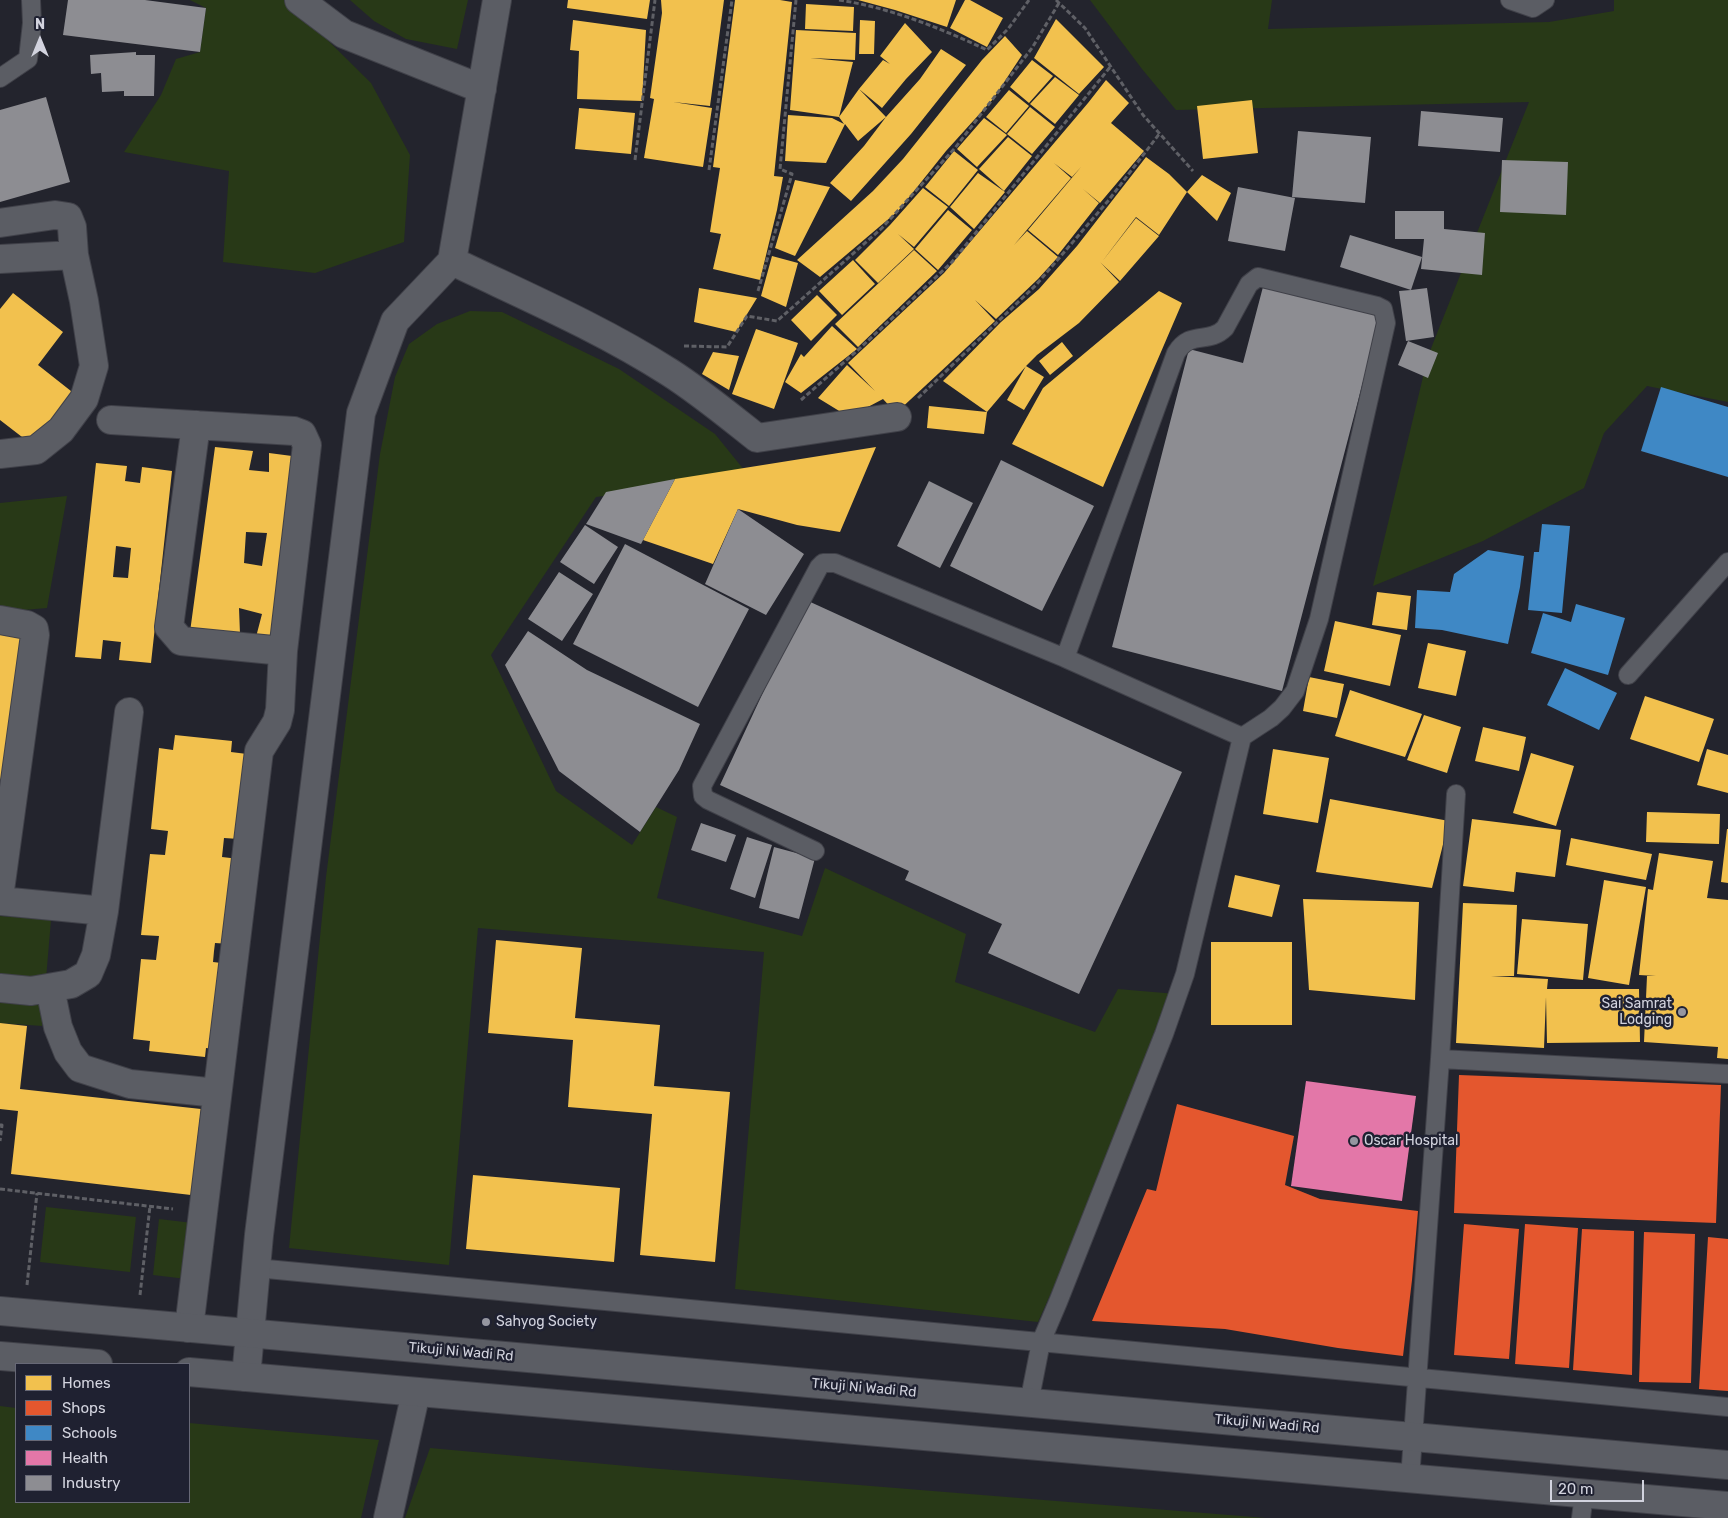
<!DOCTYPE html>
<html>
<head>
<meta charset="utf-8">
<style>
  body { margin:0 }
  #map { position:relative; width:1728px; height:1518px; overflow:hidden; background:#23242d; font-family:Rubik,sans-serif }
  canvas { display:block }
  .legend { position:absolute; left:15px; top:1363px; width:175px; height:140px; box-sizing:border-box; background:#1f2131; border:1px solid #676876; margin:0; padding:6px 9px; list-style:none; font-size:15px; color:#d2d3de }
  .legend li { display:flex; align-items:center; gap:10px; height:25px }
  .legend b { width:25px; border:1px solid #676876 }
  .north { position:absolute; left:15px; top:15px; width:50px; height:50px; -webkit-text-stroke:4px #1f2131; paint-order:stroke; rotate:0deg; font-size:14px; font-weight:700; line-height:20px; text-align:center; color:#d2d3de }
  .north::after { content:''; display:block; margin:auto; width:18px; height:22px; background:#d2d3de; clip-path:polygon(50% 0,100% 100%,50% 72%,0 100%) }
  .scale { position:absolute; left:1550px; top:1480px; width:94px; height:22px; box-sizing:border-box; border:2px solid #d2d3de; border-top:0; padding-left:6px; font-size:15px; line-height:18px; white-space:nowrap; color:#d2d3de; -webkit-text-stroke:4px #1f2131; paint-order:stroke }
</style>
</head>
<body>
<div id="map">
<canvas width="1728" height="1518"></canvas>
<ul class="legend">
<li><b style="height:14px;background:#f2c14e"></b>Homes</li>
<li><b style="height:14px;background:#e4572e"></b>Shops</li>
<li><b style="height:14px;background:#3f88c5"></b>Schools</li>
<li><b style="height:14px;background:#e377a8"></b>Health</li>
<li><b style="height:14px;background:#8d8d92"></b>Industry</li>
</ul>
<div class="north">N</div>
<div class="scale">20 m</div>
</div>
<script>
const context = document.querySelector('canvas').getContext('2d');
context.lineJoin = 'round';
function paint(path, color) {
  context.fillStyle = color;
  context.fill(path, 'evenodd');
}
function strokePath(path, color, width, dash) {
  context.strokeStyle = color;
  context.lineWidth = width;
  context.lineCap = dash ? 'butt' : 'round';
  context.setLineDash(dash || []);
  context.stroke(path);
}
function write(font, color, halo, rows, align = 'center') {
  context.font = font + ' Rubik,sans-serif';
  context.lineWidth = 5;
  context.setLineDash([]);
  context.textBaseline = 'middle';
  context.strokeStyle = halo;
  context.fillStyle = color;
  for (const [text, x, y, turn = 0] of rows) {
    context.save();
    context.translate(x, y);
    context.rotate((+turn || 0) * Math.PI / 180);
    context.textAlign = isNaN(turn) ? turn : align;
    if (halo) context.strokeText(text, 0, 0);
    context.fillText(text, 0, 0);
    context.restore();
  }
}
const green = new Path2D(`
  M190,0h97l84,83 39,72 -6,87 -89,31 -92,-11 6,-91 -105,-19 37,-57 15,-36 24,-7 6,-44z
  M350,0h118l-11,49 -51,-10 -32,-18z
  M1090,0h182l-4,29 281,-7 65,-11v-11h114v402l-81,-16 -43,47 -20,55 -101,53 -110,45 55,-230 101,-254 -353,8 -34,-41z
  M470,311l32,1 117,57 96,65 34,42 -153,21 -105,158 65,136 76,54 24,-38 21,10 -20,81 145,38 23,-68 141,66 -11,48 140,50 23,-43 58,5 -20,64 -118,264 -303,-33 29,-337 -286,-24 -29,337 -160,-17 37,-371 54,-423 15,-77 14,-33 28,-20z
  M67,496l-20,112 -47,4v-109z
  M0,916l51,4 -9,106 -42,-3z
  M46,1207l90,10 -6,55 -90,-10z
  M159,1219l42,5 -6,56 -42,-5z
  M0,1406l16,2v94h173v-79l190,17 -18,78h-361z
  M430,1448l219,20 617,50h-861z`);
const homes = new Path2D(`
  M568,0h82l-3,19 -80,-11z
  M661,0h63l-14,106 -37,-4 39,6 -9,59 -59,-9 10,-59 -4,-1 12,-85z
  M735,0h45l12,2 -18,174 9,1 -6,33 -17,70 -47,-11 8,-35 -11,-2 10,-64 -7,-1z
  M858,0h98l-9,27 -52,-17z
  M965,0h5l33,18 -16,29 -37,-19z
  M806,4l48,3 -1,24 -48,-2z
  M1056,19l48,48 -25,27 -45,-36z
  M573,20l73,10 -4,71 -65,-2 2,-48 -9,-1z
  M860,20l15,1 -1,33h-15z
  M905,23l27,29 -26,27 -24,29 -23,-19 24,-29 7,4 -10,-8z
  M796,30l60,3 -1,27 -45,-2 43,4 -14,55 -49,-7z
  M1005,36l17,19 -29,44 -47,52 -48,60 -78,66 -23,-17 76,-69 30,-32 79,-99z
  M941,49l25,16 -55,69 -60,67 -21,-18 34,-37 22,-29 -28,24 -13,-17 -19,39 -41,-2 3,-46 44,3 12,6 -5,-7 20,-28 27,28 34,-38z
  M1032,60l21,16 -24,27 -19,-16z
  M1055,77l24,18 -24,29 -25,-20z
  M1106,80l23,23 -18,20 33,28 -44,52 -17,-14 16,14 -41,52 -30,-25 53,-63 -9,10 -18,-14 17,15 -57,67 13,-14 31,26 -20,22 -42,40 -21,-19 20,21 -99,92 -13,-14 -34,18 -31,-19 29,-33 28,26 -27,-28 96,-90 144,-170z
  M1009,90l20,16 -23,27 -20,-16z
  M1252,100l6,53 -55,6 -6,-53z
  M1030,107l25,20 -23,27 -25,-20z
  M579,108l56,5 -4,41 -56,-5z
  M984,118l23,17 -30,32 -20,-18z
  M1008,137l24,19 -28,35 -25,-22z
  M954,151l24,19 -29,36 -24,-19z
  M1146,157l23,17 18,18 -28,43 -23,-18 -35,46 -1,-1 19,20 -40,41 -42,32 -10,10 -40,47 -3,22 -57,-6 2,-22 58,6 -44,-31 58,-59 38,-33 38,-43z
  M978,173l27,19 -31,37 -24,-22z
  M1202,175l29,18 -14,28 -30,-29z
  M795,180l35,7 -35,69 -20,-8z
  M923,188l25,19 -34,40 -16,-13 16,15 -36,34 -23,-23 35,-35z
  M948,210l24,20 -34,40 -23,-21z
  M1136,218l23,18 -39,45 -19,-18z
  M914,250l23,21 -79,76 -23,-23z
  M772,256l26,7 -12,44 -25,-11z
  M853,260l22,24 -33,31 -23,-24z
  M699,288l58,10 -21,34 -42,-10z
  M1159,291l23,12 -79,184 -91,-43 31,-56z
  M13,293l50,39 -25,33 38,30 -41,52 -35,-27v-111z
  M817,295l20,20 -26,26 -20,-21z
  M832,326l25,23 -56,44 -16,-11 16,-28 3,3z
  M756,329l42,14 -24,66 -42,-15z
  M1062,342l11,14 -23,19 -11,-14z
  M713,352l26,4 -10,34 -27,-16z
  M1026,366l18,11 -20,33 -17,-10z
  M215,447l38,4 -4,19 20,2v-19l23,3 -16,182 -20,-1 6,-23 -23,-6 1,26 -50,-2zM246,532l21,1 -5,33 -18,-3z
  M876,447l-36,85 -43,-7 -59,-16 -25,55 -70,-24 32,-61z
  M96,463l31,3 -2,15 15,2 2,-16 30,4 -21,192 -32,-3 2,-18 -18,-2 -2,19 -26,-2zM116,546l15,2 -3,30 -15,-1z
  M1377,592l34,4 -4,34 -35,-5z
  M1335,621l66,14 -11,51 -66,-15z
  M0,634l25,3 -25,199z
  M1428,643l38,8 -10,45 -38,-8z
  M1309,677l35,7 -7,34 -34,-7z
  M1350,690l72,24 -17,43 -70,-21z
  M1645,696l69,23 -15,43 -69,-23z
  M1424,715l37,12 -14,46 -40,-13z
  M1483,727l43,10 -7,34 -44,-10z
  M175,735l57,6 -1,11 16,2 -8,85 -15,-1 -2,19 17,2 -9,85 -15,-1 -1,8 -1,11 17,2 -10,86 -14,-2 -1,9 -56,-6 1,-10 -17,-2 8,-80 15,1 3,-24 -18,-1 9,-81 15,1 3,-24 -17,-2 8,-81 14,2z
  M1273,749l56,9 -11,65 -55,-9z
  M1707,749l21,6v38l-31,-8z
  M1531,753l43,13 -18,60 -43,-13z
  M1330,799l119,22 -17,67 -116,-16z
  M1647,812l73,2 -1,30 -73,-2z
  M1472,819l89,11 -6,47 -39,-5 -2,20 -51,-6z
  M1727,829h1v54l-7,-1z
  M1571,838l81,16 -6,26 -80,-15z
  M1659,853l54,8 -6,37 21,2v159l-11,-1 1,-11 -74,-5 3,-66h9l-17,-1 9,-86 5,1z
  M1235,875l45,10 -8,32 -44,-10z
  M1604,880l42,7 -17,98 -41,-7z
  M1303,899l116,3 -4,98 -106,-10z
  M1463,903l54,2 -3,71h-23l57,3 -1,10h92l1,53 -93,1 -1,-46 -2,51 -88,-5z
  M1522,919l66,5 -5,56 -66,-6z
  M496,940l86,8 -7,70 85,7 -6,61 76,6 -15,170 -75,-7 12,-141 -84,-7 5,-67 -85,-7z
  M1211,942h81v83h-81z
  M0,1023l27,3 -7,63 181,20 -10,86 -180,-21 7,-63 -18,-2z
  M473,1175l147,13 -6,74 -148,-13z`);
const shops = new Path2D(`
  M1459,1075l262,10 -5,138 -262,-10z
  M1177,1104l117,32 -9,49 35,14 98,12 -6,69 -9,76 -65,-8 -113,-19 -133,-8 55,-132 9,2z
  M1464,1224l55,5 -10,130 -55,-4z
  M1525,1224l53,4 -9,140 -54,-4z
  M1582,1229l52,2 -2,144 -59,-5z
  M1644,1232l51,2 -4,149 -52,-1z
  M1708,1237l20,2v152l-29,-2z`);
const schools = new Path2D(`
  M1661,387l67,20v70l-87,-26z
  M1542,524l28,2 -8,87 -34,-3 6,-58h5z
  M1488,550l36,6 -4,31 -12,57 -66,-14 -27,-2 2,-38 33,2 4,-18z
  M1576,604l49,14 -17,57 -77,-22 12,-40 28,9z
  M1565,668l52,25 -18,37 -52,-25z`);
const health = new Path2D(`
  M1306,1081l110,15 -14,105 -111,-15z`);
const industry = new Path2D(`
  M68,0h77l61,8 -6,44 -137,-17z
  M136,52v3h19l-1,41h-30v-5l-22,1 -1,-19 -10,1 -1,-19z
  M46,97l24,85 -70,20v-92z
  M1421,111l82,7 -3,34 -82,-6z
  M1298,131l73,6 -6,66 -73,-6z
  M1502,160l66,2 -2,53 -66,-3z
  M1238,187l57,11 -10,53 -57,-10z
  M1395,211h49v18l41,4 -3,42 -61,-6 3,-30h-29z
  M1350,235l72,22 -11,33 16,-2 7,49 -28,4 -7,-50 12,-1 -71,-23z
  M1264,283l117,30 -99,378 -170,-44 77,-298 54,14z
  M1408,341l30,12 -10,25 -30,-13z
  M1001,460l93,46 -52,105 -92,-45z
  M675,479l-34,65 -55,-20 20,-32z
  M929,481l44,22 -33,65 -43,-22z
  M738,509l66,45 -38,61 -61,-31z
  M585,525l33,22 -24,37 -34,-22z
  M625,544l124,65 -51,98 -125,-63z
  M559,572l34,22 -31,47 -34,-22z
  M806,600l376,172 -103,222 -91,-41 14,-29 -97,-44 4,-9 -189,-86z
  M528,631l59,39 113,54 -21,46 -39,62 -81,-61 -54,-106z
  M701,823l35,12 -10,27 -35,-12z
  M747,837l25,8 -17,53 -25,-9z
  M774,847l41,11 -16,61 -40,-11z`);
const path = new Path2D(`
  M839,0c52,8 101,28 148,50l21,-21 21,-29
  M1056,0l29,28 58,87 50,56
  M635,160l20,-160
  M709,170l23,-170
  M758,291l34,-117 -12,-5 16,-169
  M684,346l43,1 20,-31 30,5 105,-93 73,-80 77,-100 27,-45
  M918,398l118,-113 72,-84 52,-68
  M801,400l57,-50 94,-88 159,-196
  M0,1125h2l-2,16
  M0,1189l173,20
  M27,1285l10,-92
  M140,1295l10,-89`);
const lane = new Path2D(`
  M1510,0l23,8 12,-8
  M0,78l28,-19 4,-36 -1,-23
  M1065,658l111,-305c15,-24 32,-8 49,-25l24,-44 9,-7 119,29 6,3 3,14 -67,296 -24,72 -13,17 -11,10 -29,19
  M1628,675l100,-113
  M815,851l-107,-51 -5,-4 -1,-10 117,-219 4,-4h12l230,95 177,79 -57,237 -21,60 -106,268 -17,40 -12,61
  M1440,1059l16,-265
  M256,1268l1472,139
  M1410,1479l30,-420 288,15
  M1581,1518l3,-24`);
const street = new Path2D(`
  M299,0l45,34 138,55
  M0,223l55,-8 13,2 4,10 2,28 10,46 10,65 -10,33 -23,31 -25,20 -36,4
  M0,259l74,-4
  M452,261c73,35 148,67 217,111 30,19 59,43 88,66l140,-21
  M111,420l183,11 8,3 5,11 -24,206 -3,59 -3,12 -18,29 -70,577
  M196,425l-27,202 12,14 102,10
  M0,620l27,5 7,4 1,6 -35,255
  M0,901l104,10
  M0,988l31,3 40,-7 17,-10 8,-19 8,-44 25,-199
  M50,988l8,39 10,25 12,16 50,16 87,9
  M246,1377l13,-142 102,-822 34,-92 57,-60 45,-261
  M388,1518l28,-126`);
const secondary = new Path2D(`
  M0,1311l1728,154
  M0,1356l98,8
  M189,1372l1539,134`);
const markers = [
  [1682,1012,5,"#9596a0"],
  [1354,1141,5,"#9596a0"],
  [486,1322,5,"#9596a0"]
];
const poiNames = [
  ["Sai Samrat",1672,1004,"right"],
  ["Lodging",1672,1020,"right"],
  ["Oscar Hospital",1364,1141],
  ["Sahyog Society",496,1322]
];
const streetNames = [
  ["Tikuji Ni Wadi Rd",461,1352,5],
  ["Tikuji Ni Wadi Rd",864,1388,5],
  ["Tikuji Ni Wadi Rd",1267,1424,5]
];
paint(green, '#283917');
paint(homes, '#f2c14e');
paint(shops, '#e4572e');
paint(schools, '#3f88c5');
paint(health, '#e377a8');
paint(industry, '#8d8d92');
strokePath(lane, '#404149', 20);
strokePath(street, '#404149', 30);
strokePath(secondary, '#404149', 30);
strokePath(path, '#5f6066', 3, [5, 2.5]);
strokePath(lane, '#5b5d64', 18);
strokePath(street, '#5b5d64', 28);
strokePath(secondary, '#5b5d64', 28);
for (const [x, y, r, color] of markers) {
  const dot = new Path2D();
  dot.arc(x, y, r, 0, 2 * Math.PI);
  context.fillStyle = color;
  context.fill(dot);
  strokePath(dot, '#1f2131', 2);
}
write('14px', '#d2d3de', '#1f2131', poiNames, 'left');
write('14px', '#d2d3de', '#1f2131', streetNames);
</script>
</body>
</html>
